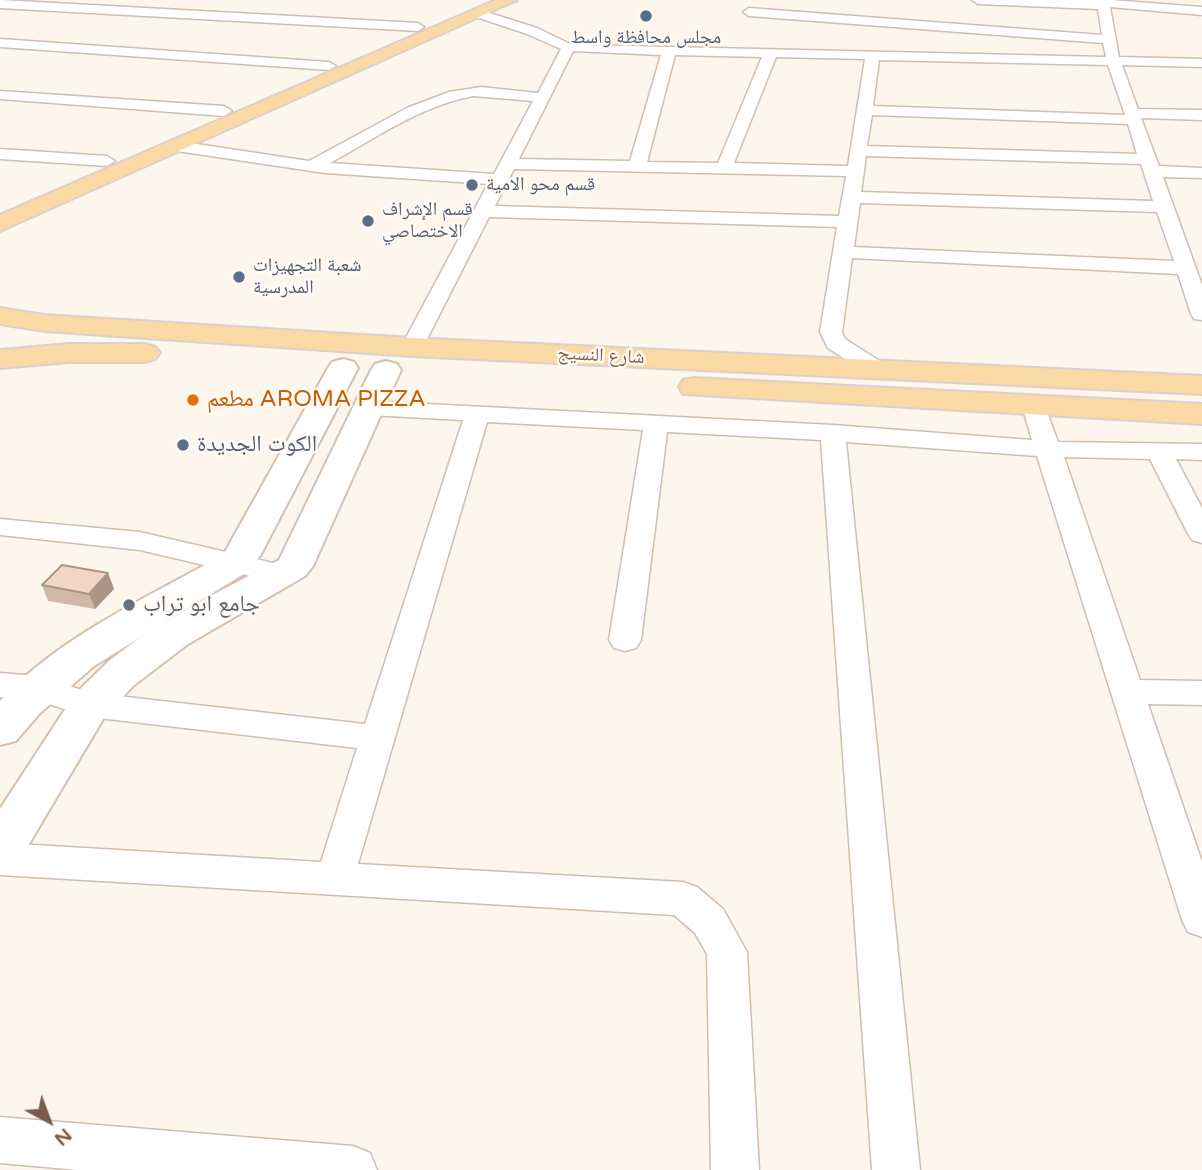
<!DOCTYPE html>
<html>
<head>
<meta charset="utf-8">
<style>
  body { margin:0 }
  #map { position:relative; width:1202px; height:1170px; overflow:hidden; background:#fdf6ec; font-family:"Varela Round",sans-serif }
  canvas { display:block }
  .north { position:absolute; left:14px; top:1086px; width:70px; height:70px; -webkit-text-stroke:5px #fffaf3; paint-order:stroke; rotate:139deg; font-size:19px; font-weight:700; line-height:28px; text-align:center; color:#7a5c4d }
  .north::after { content:''; display:block; margin:auto; width:24px; height:32px; background:#7a5c4d; clip-path:polygon(50% 0,100% 100%,50% 72%,0 100%) }
</style>
</head>
<body>
<div id="map">
<canvas width="1202" height="1170"></canvas>
<div class="north">N</div>
</div>
<script>
const context = document.querySelector('canvas').getContext('2d');
context.lineJoin = 'round';
function strokePath(path, color, width, dash) {
  context.strokeStyle = color;
  context.lineWidth = width;
  context.lineCap = dash ? 'butt' : 'round';
  context.setLineDash(dash || []);
  context.stroke(path);
}
function paint(path, color) {
  context.fillStyle = color;
  context.fill(path, 'evenodd');
}
function write(font, color, halo, rows, align = 'center') {
  context.font = font + ' "Varela Round","Noto Naskh Arabic",sans-serif';
  context.lineWidth = 5;
  context.setLineDash([]);
  context.textBaseline = 'middle';
  context.strokeStyle = halo;
  context.fillStyle = color;
  for (const [text, x, y, turn = 0] of rows) {
    context.save();
    context.translate(x, y);
    context.rotate((+turn || 0) * Math.PI / 180);
    context.textAlign = isNaN(turn) ? turn : align;
    if (halo) context.strokeText(text, 0, 0);
    context.fillText(text, 0, 0);
    context.restore();
  }
}
const street = new Path2D(`
  M0,0l418,23 6,4 -6,4 -418,-23z
  M972,0h139l91,7v8l-92,-8 9,50 83,2v8l-80,-2 16,44 64,1v10l-61,-2 18,48 43,2v10l-39,-1 39,108v35l-8,-1 -3,-5 -13,-40 -326,-16 -10,74 3,7 41,26 4,5 -4,5h-16l-42,-27 -8,-16 17,-105 -348,-10 -66,130 -3,5h-16l-3,-5 87,-163 -163,-11 -148,-22 -8,-5 8,-5 132,20 98,-53 42,-16 32,-5 57,6 23,-44 -34,-15 -54,-18 -2,-3 6,-4 60,19 31,15 15,2 523,12 -3,-14 -354,-27 -6,-4 6,-4 353,27 -4,-26 -120,-5zM573,51l88,4 -31,106 -111,-2zM675,55l87,2 -44,106 -71,-1zM776,57l89,2 -17,107 -114,-3zM879,60l229,5 17,50 -252,-9zM473,96l60,5 -39,73 -164,-11c46,-25 90,-57 143,-67zM872,115l256,9 9,30 -270,-8zM866,156l275,8 12,37 -292,-9zM514,169l332,7 -7,40 -344,-10zM860,203l297,9 17,49 -320,-14z
  M0,39l329,23 7,4 -7,4 -329,-23z
  M0,91l224,15 8,5 -8,5 -224,-17z
  M0,149l107,7 8,5 -8,5 -107,-7z
  M1034,399l9,2 15,41 144,2v16l-26,-1 26,49v35l-10,-3 -4,-6 -38,-75 -86,-2 76,223 62,1v24l-54,-1 54,158v75l-14,-5 -6,-12 -145,-464 -191,-14 74,728h-48l-51,-730 -154,-8 -26,208 -5,8 -11,3 -11,-3 -5,-8 34,-210 -156,-8 -129,442 325,18 14,5 26,22 24,43 12,218h-48l-4,-216 -12,-21 -21,-18 -674,-40v-32l321,19 36,-114 -267,-31 -54,-17 -36,-3v-24l38,3 53,17 274,31 98,-304 -94,-5 -9,-2 -3,-5 3,-5 9,-2 464,24 199,15 -10,-34 3,-5z
  M0,519l140,13 150,35 5,7 -5,7 -10,2 -140,-33 -140,-15z
  M0,1117l353,29 17,7 7,17h-299l-78,-7z`);
const secondary = new Path2D(`
  M343,359l11,3 4,6 -98,188 -13,16 -153,94 -54,47 -24,28 -16,4v-44c60,-65 145,-102 221,-145l5,-6 102,-182 4,-6z
  M386,361l11,3 4,6 -88,196 -8,10 -117,68 -55,42 -28,30 -88,148 -17,6v-61l75,-115 35,-34 31,-23 58,-35 80,-42 92,-190 4,-6z`);
const primary = new Path2D(`
  M496,0h21l-517,231v-16z
  M0,308l44,7 368,23 790,38v18l-790,-38 -368,-25 -44,-7z
  M69,344h76l10,3 5,6 -5,6 -10,3h-76l-69,6v-18z
  M694,378l508,26v20l-519,-30 -4,-7 4,-7z`);
const wall = new Path2D(`
  M108,573l6,16 -19,20 -47,-8 -6,-16z`);
const shadedWall = new Path2D(`
  M108,573l6,16 -19,20 -6,-15z`);
const building = new Path2D(`
  M62,565l46,8 -19,21 -47,-9z`);
const markers = [
  [646,16,7,"#5c6f8a"],
  [472,185,7,"#5c6f8a"],
  [368,221,7,"#5c6f8a"],
  [239,277,7,"#5c6f8a"],
  [193,400,7,"#e8710a"],
  [183,445,7,"#5c6f8a"],
  [129,605,7,"#6b7280"]
];
const farServicenames = [
  ["مجلس محافظة واسط",646,38,"center"],
  ["قسم محو الامية",486,185],
  ["قسم الإشراف",382,210],
  ["الاختصاصي",382,232],
  ["شعبة التجهيزات",253,266],
  ["المدرسية",253,288]
];
const farStreetnames = [
  ["شارع النسيج",601,356,3]
];
const foodNames = [
  ["مطعم AROMA PIZZA",207,400]
];
const serviceNames = [
  ["الكوت الجديدة",197,445]
];
const worshipNames = [
  ["جامع ابو تراب",143,605]
];
strokePath(street, '#d1beb0', 3);
strokePath(secondary, '#d6c0b0', 4);
strokePath(primary, '#dad1cd', 4);
paint(street, '#fff');
paint(secondary, '#fff');
paint(primary, '#fbd9a5');
paint(wall, '#d1b7a8');
paint(shadedWall, '#aa9588');
paint(building, '#f3d5c3');
strokePath(building, '#aa9588', 2);
for (const [x, y, r, color] of markers) {
  const dot = new Path2D();
  dot.arc(x, y, r, 0, 2 * Math.PI);
  context.fillStyle = color;
  context.fill(dot);
  strokePath(dot, '#fffaf3', 2.5);
}
write('19px', '#4e5e75', '#fffaf3', farServicenames, 'left');
write('19px', '#7a5c4d', '#fffaf3', farStreetnames);
write('23px', '#c56008', '#fffaf3', foodNames, 'left');
write('23px', '#4e5e75', '#fffaf3', serviceNames, 'left');
write('23px', '#5b616d', '#fffaf3', worshipNames, 'left');
</script>
</body>
</html>
